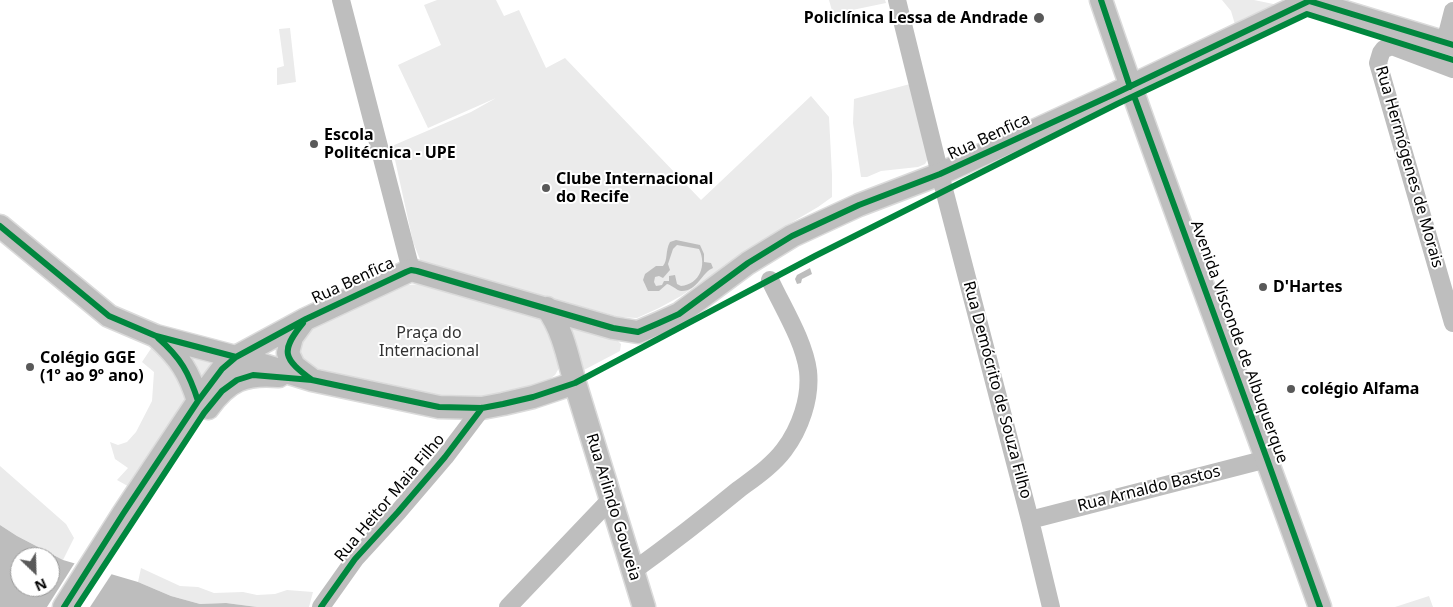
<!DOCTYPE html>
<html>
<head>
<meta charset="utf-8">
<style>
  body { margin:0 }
  #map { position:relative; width:1453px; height:607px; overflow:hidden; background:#fff; font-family:"Noto Sans",sans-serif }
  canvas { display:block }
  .north { position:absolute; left:10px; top:547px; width:50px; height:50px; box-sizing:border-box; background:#fff; border:1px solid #999; border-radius:50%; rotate:156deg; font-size:14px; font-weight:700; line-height:20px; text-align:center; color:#000 }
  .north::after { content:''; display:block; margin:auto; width:18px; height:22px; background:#595959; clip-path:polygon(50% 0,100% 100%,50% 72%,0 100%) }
</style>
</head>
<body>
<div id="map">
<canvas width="1453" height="607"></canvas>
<div class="north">N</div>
</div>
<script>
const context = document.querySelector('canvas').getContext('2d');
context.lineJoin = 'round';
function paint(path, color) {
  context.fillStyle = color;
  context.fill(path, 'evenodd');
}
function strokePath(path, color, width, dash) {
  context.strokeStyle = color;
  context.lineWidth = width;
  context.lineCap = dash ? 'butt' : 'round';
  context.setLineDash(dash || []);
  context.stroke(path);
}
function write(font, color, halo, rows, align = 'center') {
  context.font = font + ' "Noto Sans",sans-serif';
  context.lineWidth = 4;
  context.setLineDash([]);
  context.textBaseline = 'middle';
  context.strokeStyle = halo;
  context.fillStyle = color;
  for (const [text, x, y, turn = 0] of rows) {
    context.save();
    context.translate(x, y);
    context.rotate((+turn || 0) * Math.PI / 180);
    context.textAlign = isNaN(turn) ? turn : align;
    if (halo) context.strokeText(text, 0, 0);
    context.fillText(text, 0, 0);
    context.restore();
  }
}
const green = new Path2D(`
  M437,0h59l8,16 15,-6 27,58 19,-10 136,142 110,-104 18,21 3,58v22l-14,10 -34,20 -103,69 -22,12 -22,10 -18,-1 -198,-55 -8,-20 -21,-96 79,-34 25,-14 -68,30 -30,-63 43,-20 -17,-40z
  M829,0h56l1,3 -53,11z
  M1222,0h32l29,6 -46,25 -6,-20z
  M290,28l6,54 -19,3v-17l7,-2 -5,-37z
  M910,84l19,73 -4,7 -7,3 -37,4 -14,6h-6l-8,-54 1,-24z
  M425,284l114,34c13,14 16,32 20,50l-4,7 -9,7 -41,15 -81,3 -125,-37 -1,-29 106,-49z
  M566,324l50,15 5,5 -1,7 -38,20z
  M156,341l37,51 -60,97 -16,-9 11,-12 -13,-9 -5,-17 8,3 9,-3 9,-10 16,-31 2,-29 -12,-10z
  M179,350l48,6 -27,27z
  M0,466l66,58 8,14 -11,22 -46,-24 -17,-11z
  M141,568l39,18 18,1 16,6 29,-1 14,3 18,-1 12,-4 26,2 -4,15h-52l-31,-4 -26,1 -29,-8 -33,-14z
  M1429,596l4,11h-38z`);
const water = new Path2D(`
  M676,240l24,5 4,9v8l7,1 2,5c-11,4 -16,24 -32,23 -5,-1 -9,-6 -14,-7l-8,7h-11l-5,-11 2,-6 11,-8h7c5,-6 2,-15 7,-24zM677,245l22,4c8,16 1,35 -18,37l-4,-2 -2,-9 -6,1v5h-5l-2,4 -6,1 -2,-4 1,-5 4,-1 4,2 7,-8 -2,-6 5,-15z
  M810,268l2,6 -10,5 -1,4 -4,1 -2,-5 2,-4z
  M0,525l17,11 46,24 75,22 33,14 29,8 26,-1 31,4h-257zM20,557h30v30h-30z`);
const pier = new Path2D(`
  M76,561l37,11 -23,35h-43z`);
const minor = new Path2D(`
  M341,0l70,270
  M897,0l43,174 90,346 21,87
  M1445,42l8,-31
  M1453,69l-61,-23 -8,3 -3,4 -3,10 75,260
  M1030,520l237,-61
  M633,571c36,-26 71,-53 105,-81 16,-12 34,-24 46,-40 16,-21 27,-52 24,-79 -4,-30 -25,-63 -38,-91
  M321,607l34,-48 43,-47 47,-55 37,-49
  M508,607l104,-109`);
const major = new Path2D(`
  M1101,0c69,204 147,404 219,607
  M1305,0l148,45
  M0,226l109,90 47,20 91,24 65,20 127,27 43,1 21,-4 30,-7 42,-14
  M547,308c16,22 21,50 28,75l69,224
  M303,322l-11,15 -4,16 6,13 16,12
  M157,337c23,21 32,35 41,64
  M208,408c20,-28 37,-35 71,-32
  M64,607l59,-93 75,-113 24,-32 14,-12 70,-38 105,-49 202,58 25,4 21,-9 20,-9 69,-51 44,-27 67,-31 81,-31 172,-79 197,-94`);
const cycleway = new Path2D(`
  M1101,0l29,87
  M1134,96l133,363 53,148
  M0,226l109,90 47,20 80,21
  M303,323c-24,29 -19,36 9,57
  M158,338c23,20 31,35 40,63
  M64,607l59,-93 75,-113 24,-32 14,-12 70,-38 100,-47 5,-2 6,1 196,57 25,4 21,-9 20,-9 69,-51 44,-27 67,-31 81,-31 172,-79 197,-94 144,44
  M77,607l127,-194 18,-22 15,-11 16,-5 59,5 127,27 43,1 21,-4 30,-7 42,-14 240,-127 302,-152 190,-90 146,46
  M321,607l34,-48 43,-47 47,-55 37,-49`);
const markers = [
  [1039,18,6,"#595959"],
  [314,144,5,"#595959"],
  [546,188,5,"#595959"],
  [1263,287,5,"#595959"],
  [30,367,5,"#595959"],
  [1291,389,5,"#595959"]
];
const poiNames = [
  ["Policlínica Lessa de Andrade",1028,18,"right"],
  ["Escola",324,135],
  ["Politécnica - UPE",324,153],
  ["Clube Internacional",556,179],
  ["do Recife",556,197],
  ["D'Hartes",1273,287],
  ["Colégio GGE",40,358],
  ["(1º ao 9º ano)",40,376],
  ["colégio Alfama",1301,389]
];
const streetNames = [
  ["Rua Benfica",989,137,-25],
  ["Rua Hermógenes de Morais",1409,167,74],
  ["Rua Benfica",353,281,-25],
  ["Avenida Visconde de Albuquerque",1239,342,70],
  ["Rua Demócrito de Souza Filho",997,390,75],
  ["Rua Arnaldo Bastos",1149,489,-14],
  ["Rua Heitor Maia Filho",390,498,-50],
  ["Rua Arlindo Gouveia",613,507,73]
];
const parkNames = [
  ["Praça do",429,333],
  ["Internacional",429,351]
];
paint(green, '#ebebeb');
paint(water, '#bdbdbd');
paint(pier, '#fff');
strokePath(major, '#dbdbdb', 25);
strokePath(minor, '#bebebe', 18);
strokePath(major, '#bebebe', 22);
strokePath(cycleway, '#00873e', 6);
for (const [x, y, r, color] of markers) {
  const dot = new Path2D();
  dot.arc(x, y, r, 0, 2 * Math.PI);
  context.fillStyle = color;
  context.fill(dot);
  strokePath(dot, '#fff', 2);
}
write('bold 16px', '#000', '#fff', poiNames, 'left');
write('16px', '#000', '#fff', streetNames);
write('16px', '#313131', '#fff', parkNames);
</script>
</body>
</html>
